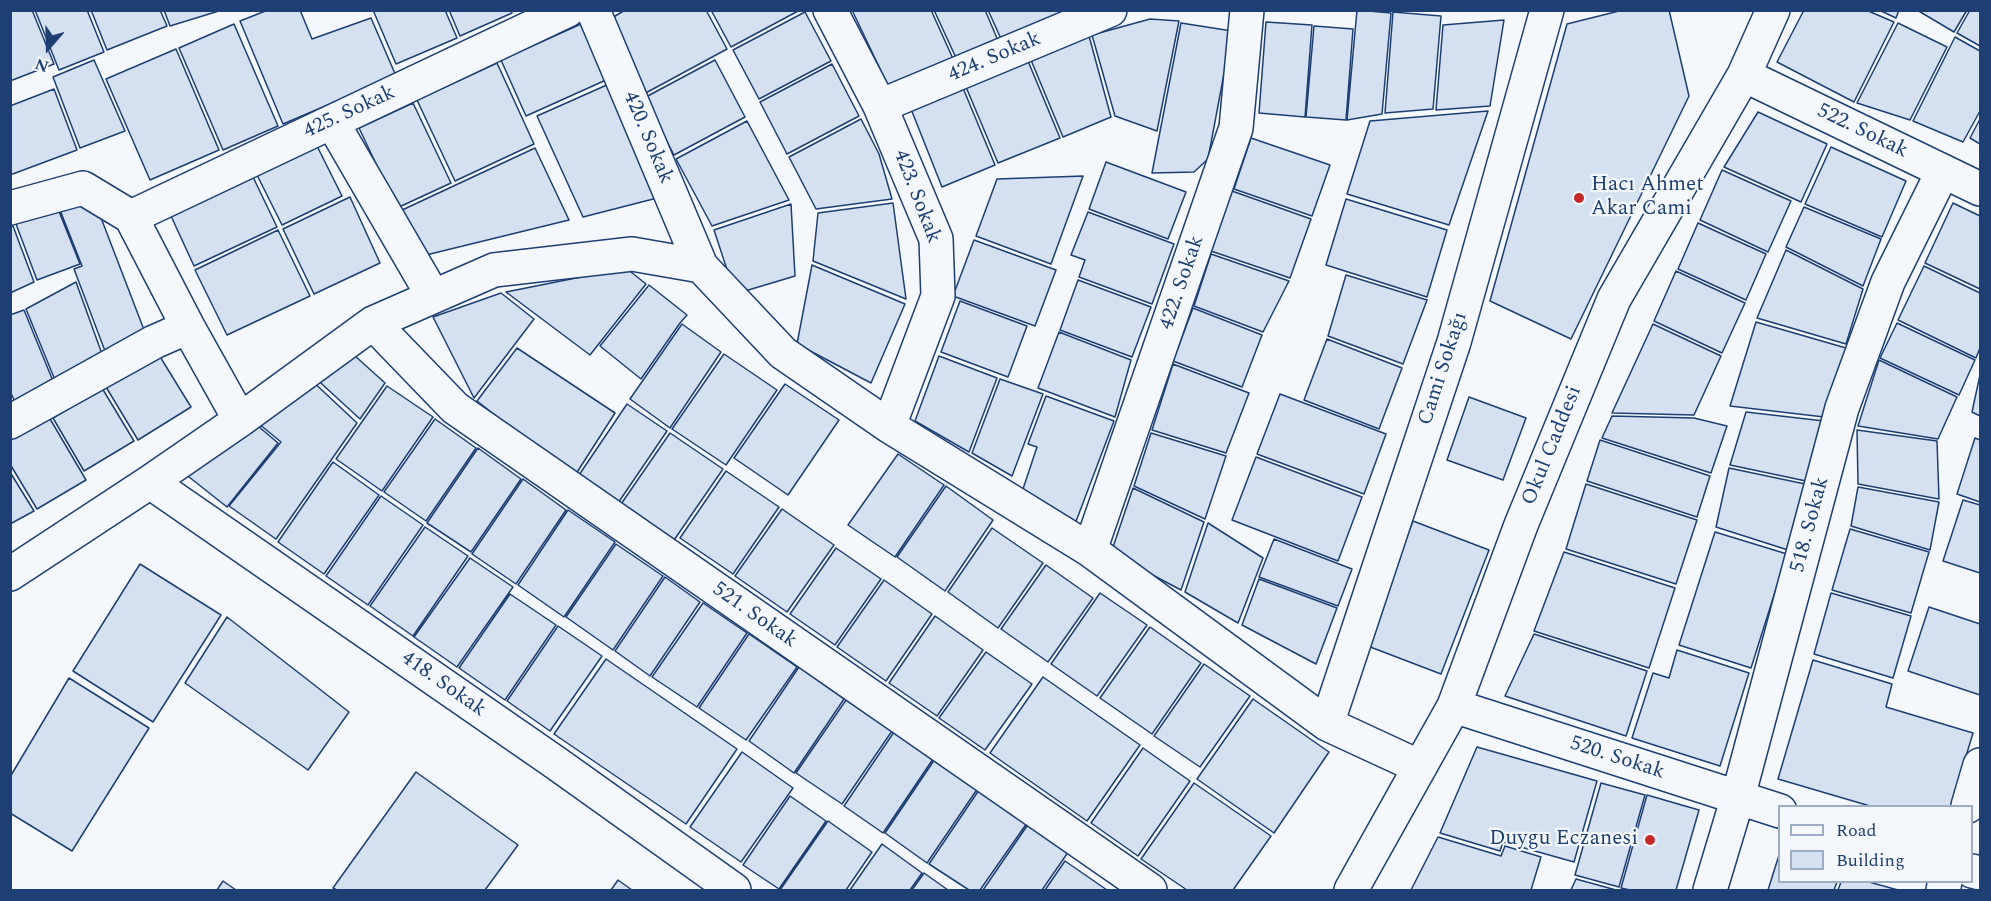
<!DOCTYPE html>
<html>
<head>
<meta charset="utf-8">
<style>
  body { margin:0 }
  #map { position:relative; width:1991px; height:901px; overflow:hidden; background:#f4f7fb; font-family:Spectral,serif }
  canvas { display:block }
  .frame { position:absolute; inset:0; border:12px solid #1d3f73; pointer-events:none }
  .legend { position:absolute; left:1778px; top:805px; width:195px; height:78px; box-sizing:border-box; background:#f4f7fb; border:2px solid #9eadc5; margin:0; padding:8px 10px; list-style:none; font-size:18px; color:#1d3f73 }
  .legend li { display:flex; align-items:center; gap:12px; height:30px }
  .legend b { width:30px; border:2px solid #9eadc5 }
  .north { position:absolute; left:18px; top:18px; width:60px; height:60px; -webkit-text-stroke:4px #f4f7fb; paint-order:stroke; rotate:200deg; font-size:16px; font-weight:700; line-height:24px; text-align:center; color:#1d3f73 }
  .north::after { content:''; display:block; margin:auto; width:21px; height:27px; background:#1d3f73; clip-path:polygon(50% 0,100% 100%,50% 72%,0 100%) }
</style>
</head>
<body>
<div id="map">
<canvas width="1991" height="901"></canvas>
<div class="frame"></div>
<ul class="legend">
<li><b style="height:8px;background:#f4f7fb"></b>Road</li>
<li><b style="height:16px;background:#d5e0f0"></b>Building</li>
</ul>
<div class="north">N</div>
</div>
<script>
const context = document.querySelector('canvas').getContext('2d');
context.lineJoin = 'round';
function paint(path, color) {
  context.fillStyle = color;
  context.fill(path, 'evenodd');
}
function strokePath(path, color, width, dash) {
  context.strokeStyle = color;
  context.lineWidth = width;
  context.lineCap = dash ? 'butt' : 'round';
  context.setLineDash(dash || []);
  context.stroke(path);
}
function write(font, color, halo, rows, align = 'center') {
  context.font = font + ' Spectral,serif';
  context.lineWidth = 4.5;
  context.setLineDash([]);
  context.textBaseline = 'middle';
  context.strokeStyle = halo;
  context.fillStyle = color;
  for (const [text, x, y, turn = 0] of rows) {
    context.save();
    context.translate(x, y);
    context.rotate((+turn || 0) * Math.PI / 180);
    context.textAlign = isNaN(turn) ? turn : align;
    if (halo) context.strokeText(text, 0, 0);
    context.fillText(text, 0, 0);
    context.restore();
  }
}
const building = new Path2D(`
  M10,10h22l22,54 -44,17z
  M35,10h52l17,42 -45,18z
  M91,10h69l7,16 -60,24z
  M164,10h58l-52,16z
  M268,10h32l12,29 59,-21 25,58 -113,48 -43,-103z
  M373,10h72l12,28 -61,26z
  M449,10h62l1,3 -52,23z
  M625,10h81l21,39 -85,46 -30,-77z
  M711,10h89l-69,37z
  M852,10h79l23,51 -63,31z
  M934,10h51l14,33 -42,17z
  M988,10h73l2,5 -61,26z
  M1357,10l34,3 -9,101 -35,6z
  M1623,10h46l20,86 -118,243 -81,-38 77,-277z
  M1804,10h62l28,12 -40,80 -77,-40z
  M1879,10h20l-3,8z
  M1917,10h50l-13,22z
  M1970,10h10v36l-23,-13z
  M805,12l26,49 -72,38 -26,-49z
  M1393,12l48,4 -8,93 -48,4z
  M1150,19l29,2 -22,110 -42,-15 -23,-81z
  M1504,20l-14,86 -54,4 7,-85z
  M1266,22l46,3 -7,92 -46,-4z
  M1181,23l51,8 -24,128 -14,13 -42,1z
  M1898,23l49,24 -37,73 -53,-17z
  M234,24l44,102 -55,24 -44,-102z
  M581,24l25,56 -80,36 -25,-56z
  M1314,26l39,3 -7,91 -40,-3z
  M1089,36l22,81 -48,20 -32,-77z
  M1955,37l25,14v60l-17,31 -50,-21z
  M176,49l43,101 -69,30 -44,-101z
  M94,60l31,71 -45,17 -27,-71z
  M715,60l30,57 -71,38 -30,-57z
  M1028,61l32,77 -62,25 -32,-76z
  M497,63l37,81 -79,37 -38,-81z
  M832,64l27,52 -72,38 -27,-52z
  M609,84l52,113 -78,20 -46,-101z
  M963,88l32,77 -53,22 -31,-78z
  M54,89l23,61 -67,25v-69z
  M413,103l38,80 -54,25 -38,-80z
  M1488,111l-39,114 -102,-31 23,-73z
  M1758,112l69,32 -26,58 -77,-35z
  M861,119l18,35 13,45 -76,10 -27,-52z
  M1980,119v25l-10,-6z
  M747,121l42,79 -77,26 -36,-67z
  M1251,138l79,27 -18,51 -78,-27z
  M317,146l25,50 -60,29 -25,-50z
  M1831,147l75,34 -24,56 -77,-33z
  M535,148l34,72 -147,36 -22,-45z
  M1106,162l80,30 -18,47 -79,-30z
  M1722,170l69,31 -23,51 -68,-32z
  M1083,176l-32,88 -75,-28 21,-57z
  M253,177l24,50 -83,39 -23,-50z
  M1232,191l79,28 -21,59 -79,-27z
  M93,197l53,138 -41,16 -31,-82 8,-3 -22,-56z
  M350,197l30,66 -66,31 -31,-65z
  M1346,199l101,31 -20,67 -101,-32z
  M893,203l13,96 -93,-38 5,-48z
  M1953,203l27,13v73l-55,-26z
  M791,204l4,72 -60,18 -21,-64z
  M1804,207l77,32 -18,47 -77,-39z
  M58,209l22,55 -43,16 -21,-56z
  M1088,212l86,32 -22,60 -73,-27 6,-17 -14,-5z
  M1698,223l68,31 -20,46 -68,-31z
  M13,226l21,56 -24,11v-66z
  M278,230l32,66 -83,39 -32,-65z
  M974,240l82,30 -21,56 -82,-30z
  M1786,250l77,39 -17,55 -89,-26z
  M1211,254l78,27 -26,51 -69,-26z
  M812,265l93,39 -34,79 -74,-39z
  M1924,266l56,27v55l-4,10 -78,-38z
  M626,268l20,16 -56,71 -84,-63z
  M1676,271l69,32 -23,50 -68,-32z
  M1346,275l81,25 -24,64 -75,-28z
  M1078,280l73,27 -19,50 -72,-27z
  M76,282l26,72 -45,31 -31,-76z
  M649,285l38,30 -7,8 -39,56 -41,-33z
  M501,293l33,26 -60,79 -41,-81z
  M960,301l67,25 -19,51 -67,-25z
  M1193,308l69,27 -20,52 -69,-26z
  M24,310l31,76 -40,16 -5,-11v-76z
  M1756,322l90,26 -22,69 -94,-11z
  M1897,323l78,37 -16,35 -79,-37z
  M682,324l39,28 -51,76 -40,-29z
  M1653,324l68,32 -27,59 -82,-2z
  M1059,332l72,28 -16,57 -77,-29z
  M1327,339l75,29 -23,61 -75,-29z
  M344,346l41,37 -25,36 -49,-45z
  M517,348l98,65 -41,64 -97,-76z
  M724,354l53,36 -51,75 -54,-36z
  M159,355l32,52 -53,33 -32,-53z
  M939,356l58,22 -28,74 -54,-31z
  M1879,360l78,37 -19,42 -80,-13z
  M1173,364l76,29 -23,60 -74,-23z
  M1980,375v41l-8,-4z
  M308,377l49,46 -81,116 -47,-33 52,-64 -28,-23z
  M1000,379l43,15 -31,82 -40,-23z
  M785,384l54,36 -51,75 -54,-37z
  M387,386l46,31 -51,74 -46,-32z
  M102,388l32,53 -50,30 -31,-53z
  M1280,394l106,40 -22,60 -107,-40z
  M1046,396l68,25 -42,111 -51,-37 16,-48 -9,-3z
  M1469,397l57,21 -23,62 -56,-20z
  M627,404l40,27 -51,75 -39,-28z
  M46,412l40,68 -49,29 -27,-45v-32z
  M1746,412l78,9 -18,60 -76,-16z
  M1612,416l82,2 33,8 -16,47 -109,-35z
  M435,419l41,29 -50,73 -42,-29z
  M251,420l27,23 -51,64 -43,-34z
  M1857,430l80,11 2,58 -81,-15z
  M670,433l53,36 -51,74 -53,-36z
  M1151,433l75,23 -21,63 -71,-33z
  M1975,438l5,2v62l-23,-8z
  M1600,440l110,36 -13,41 -110,-36z
  M478,448l43,31 -50,73 -44,-29z
  M898,454l46,31 -49,72 -47,-32z
  M1256,457l106,40 -24,64 -106,-41z
  M333,462l46,33 -55,79 -46,-32z
  M1729,468l76,16 -17,66 -72,-23z
  M726,471l53,36 -46,67 -53,-36z
  M10,472l24,39 -24,13z
  M523,479l43,31 -50,74 -44,-30z
  M1586,484l111,36 -21,64 -110,-35z
  M946,486l47,34 -48,71 -48,-34z
  M1858,487l81,15 -9,48 -79,-24z
  M1133,488l71,34 -23,68 -70,-37z
  M381,496l42,29 -55,80 -42,-29z
  M1963,500l17,5v68l-37,-12z
  M782,509l52,36 -47,67 -52,-36z
  M568,510l47,32 -51,75 -46,-32z
  M1413,521l76,29 -48,124 -76,-29z
  M1208,523l55,35 -25,65 -53,-31z
  M425,527l43,29 -55,80 -43,-30z
  M992,528l51,35 -45,65 -50,-36z
  M1850,529l79,23 -18,61 -79,-23z
  M1715,532l72,22 -36,114 -72,-23z
  M1274,539l78,30 -14,37 -79,-29z
  M616,544l47,32 -50,74 -47,-33z
  M836,548l45,31 -46,66 -45,-31z
  M1564,552l111,36 -26,80 -115,-37z
  M470,558l43,29 -56,80 -43,-30z
  M140,564l81,51 -68,107 -80,-51z
  M1046,565l47,33 -45,64 -47,-33z
  M665,577l35,25 -50,74 -35,-25z
  M1259,579l78,29 -21,56 -74,-39z
  M884,580l48,34 -46,67 -49,-34z
  M1100,593l47,32 -50,71 -46,-32z
  M1831,593l80,23 -18,62 -79,-24z
  M510,594l46,31 -51,75 -46,-32z
  M703,603l44,30 -50,74 -45,-30z
  M1929,607l51,17v71l-72,-24z
  M935,616l48,34 -46,66 -48,-33z
  M227,617l122,95 -41,58 -123,-87z
  M558,626l44,30 -52,75 -43,-30z
  M1150,627l51,36 -49,71 -52,-36z
  M749,634l48,33 -51,73 -47,-32z
  M1534,634l113,37 -21,65 -121,-40z
  M1677,650l72,23 -29,93 -88,-28 21,-65 16,5z
  M986,652l46,32 -47,66 -46,-32z
  M606,659l131,90 -51,75 -132,-90z
  M1813,660l79,24 -6,23 87,26 -22,73h-81l-92,-27z
  M1204,664l46,32 -50,71 -46,-31z
  M799,667l45,32 -50,74 -45,-32z
  M1043,677l97,68 -53,76 -97,-68z
  M69,678l80,50 -77,123 -62,-38v-36z
  M1253,699l76,53 -55,81 -77,-54z
  M846,700l46,31 -50,73 -46,-31z
  M894,732l39,27 -50,74 -39,-27z
  M1477,747l120,34 -23,81 -71,-20 -3,9 -60,-18z
  M1143,748l47,33 -52,75 -47,-33z
  M742,752l51,36 -52,74 -51,-35z
  M935,759l43,29 -51,75 -42,-30z
  M416,772l102,73 -33,45h-148l-4,-2z
  M1194,783l77,53 -38,54h-46l-46,-31z
  M1601,783l44,12 -26,92 -44,-12z
  M979,790l48,33 -47,67h-11l-40,-26z
  M1647,795l52,15 -23,80h-46l-9,-2z
  M790,796l36,25 -47,68 -36,-24z
  M828,821l44,31 -26,38h-66z
  M1029,823l40,28 -27,39h-59z
  M1438,837l63,19 4,-10 36,11 -10,33h-120z
  M882,844l40,29 -12,17h-60z
  M1780,852v30h57l-3,8h-66z
  M1065,861l42,29h-62z
  M924,873l24,17h-36z
  M1576,879l40,11h-45z
  M618,880l14,10h-21z
  M223,881l13,9h-19z
  M1841,882h28l29,8h-60z`);
const minor = new Path2D(`
  M593,10l108,256
  M830,10l50,96 56,133 2,57 -49,130
  M1744,75l236,114
  M880,106l230,-96
  M332,122l101,174
  M10,208l73,-20 48,29 57,110 52,93
  M131,217l437,-207
  M373,323l82,85 695,482
  M10,422l144,-80 34,-15
  M150,482l406,281 178,127
  M1090,550l146,-422 11,-118
  M10,574l140,-92 90,-62 133,-97 121,-53 138,-16 69,12 82,87 106,73 201,124 237,174 93,43
  M1454,706l326,105
  M1327,724l127,-382 93,-332
  M1968,806l12,-41
  M1972,871l8,2
  M1351,890l103,-184 67,-181 93,-226 130,-224 29,-65
  M1710,890l28,-93 104,-389 46,-126 55,-111
  M1943,890l2,-8`);
const markers = [
  [1579,198,6,"#c62828"],
  [1650,840,6,"#c62828"]
];
const streetNames = [
  ["424. Sokak",995,58,-23],
  ["425. Sokak",350,113,-25],
  ["522. Sokak",1862,132,26],
  ["420. Sokak",647,138,67],
  ["423. Sokak",916,197,69],
  ["422. Sokak",1183,283,-71],
  ["Cami Sokağı",1444,369,-72],
  ["Okul Caddesi",1553,446,-68],
  ["518. Sokak",1811,525,-75],
  ["521. Sokak",754,616,35],
  ["418. Sokak",443,685,35],
  ["520. Sokak",1617,759,18]
];
const poiNames = [
  ["Hacı Ahmet",1591,186],
  ["Akar Cami",1591,210],
  ["Duygu Eczanesi",1638,840,"right"]
];
paint(building, '#d5e0f0');
strokePath(building, '#1d3f73', 1.5);
strokePath(minor, '#1d3f73', 36);
strokePath(minor, '#f4f7fb', 33);
for (const [x, y, r, color] of markers) {
  const dot = new Path2D();
  dot.arc(x, y, r, 0, 2 * Math.PI);
  context.fillStyle = color;
  context.fill(dot);
  strokePath(dot, '#f4f7fb', 2);
}
write('21px', '#1d3f73', '#f4f7fb', streetNames);
write('21px', '#1d3f73', '#f4f7fb', poiNames, 'left');
</script>
</body>
</html>
